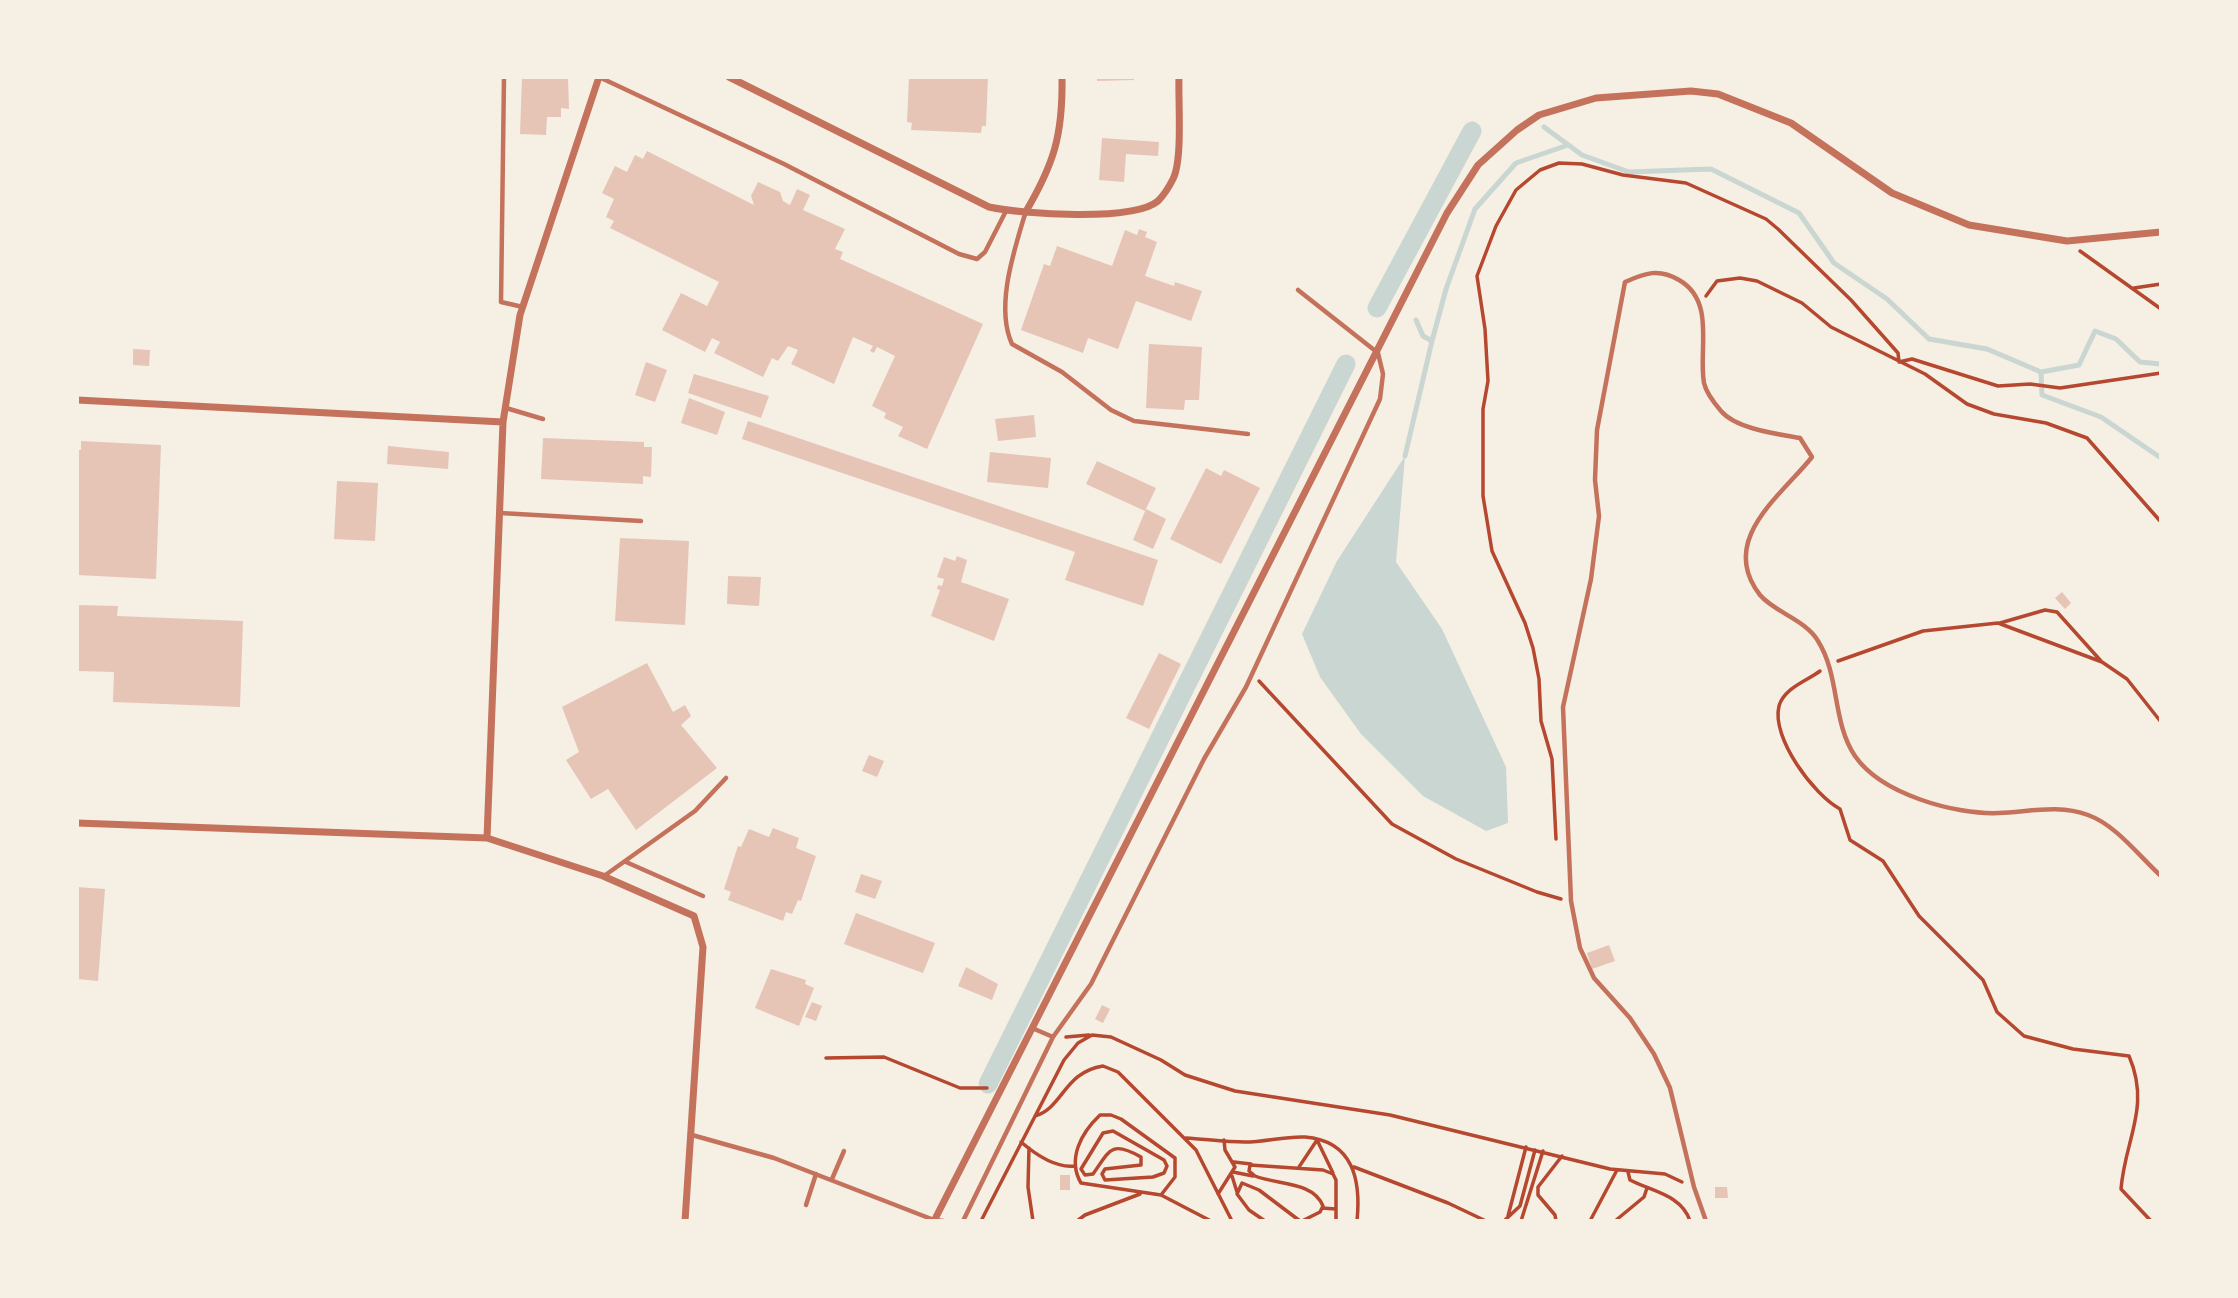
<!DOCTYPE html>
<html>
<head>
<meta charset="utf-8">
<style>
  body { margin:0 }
  #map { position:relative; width:2238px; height:1298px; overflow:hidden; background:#f6efe4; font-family:"Roboto Condensed",sans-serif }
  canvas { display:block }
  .frame { position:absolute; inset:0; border:79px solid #f6efe4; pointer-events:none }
</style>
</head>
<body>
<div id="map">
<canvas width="2238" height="1298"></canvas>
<div class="frame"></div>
</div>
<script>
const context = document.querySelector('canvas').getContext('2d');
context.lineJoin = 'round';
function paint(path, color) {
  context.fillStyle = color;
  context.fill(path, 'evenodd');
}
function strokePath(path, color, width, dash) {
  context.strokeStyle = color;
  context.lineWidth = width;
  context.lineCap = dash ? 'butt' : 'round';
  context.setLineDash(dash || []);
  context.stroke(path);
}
const water = new Path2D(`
  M1405,456l-9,106 46,67 64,138 2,56 -22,8 -63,-35 -62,-62 -41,-57 -18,-43 35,-73z`);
const stream = new Path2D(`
  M1544,127l38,28 47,17 82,-3 88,44 35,50 53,36 42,40 58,10 54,23
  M1432,341l14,-52 29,-80 41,-46 52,-18
  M2041,372l1,23 59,22 60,41
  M2041,372l38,-7 16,-34 21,8 24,23 21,2
  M1405,456l27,-115 -9,-5 -7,-16`);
const canal = new Path2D(`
  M1377,308l95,-177
  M988,1084l358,-720`);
const building = new Path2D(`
  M522,77h46l1,32 -8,-1v9h-14l-1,18 -26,-1z
  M909,77h79l-2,49h-4l-1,7 -70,-3 1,-7 -5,-1z
  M1097,77h37v3l-37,1z
  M1102,138l57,4 -1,14 -32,-2 -2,28 -25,-2z
  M647,151l107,54 -3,-9 7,-14 22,10 3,9 7,4 7,-16 13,6 -7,15 42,19 -10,20 8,3 -3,7 143,65 -56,125 -29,-13 5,-9 -19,-9 2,-5 -14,-7 23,-50 -18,-9 -3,6 -4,-2 3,-5 -20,-9 -19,47 -43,-20 7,-14 -10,-4 -10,15 -6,-3 -9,19 -49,-24 6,-11 -8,-4 -7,14 -43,-22 19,-37 26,13 12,-24 -109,-54 4,-7 -8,-4 8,-18 -12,-6 13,-27 12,6 8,-17 8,4z
  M1139,229l8,3 -2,5 12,5 -12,34 29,10 1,-4 27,9 -11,30 -55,-20 -18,48 -30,-11 -5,15 -62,-23 23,-66 6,2 7,-20 55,20 13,-36 12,5z
  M1149,344l53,3 -3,53h-14l-1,10 -38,-2z
  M133,349l17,1 -1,16 -16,-1z
  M646,362l21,8 -12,32 -20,-7z
  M694,374l75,22 -8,22 -73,-25z
  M689,398l36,14 -8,23 -36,-12z
  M1034,415l2,22 -38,4 -3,-22z
  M748,421l410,139 -15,46 -78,-26 10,-28 -333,-113z
  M543,438l101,4v5h8l-1,30 -8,-1v8l-102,-5z
  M81,441l80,4 -5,134 -79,-4v-125h4z
  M388,446l61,6 -1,17 -61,-5z
  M990,452l61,6 -3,30 -61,-6z
  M1097,461l59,27 -11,23 -59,-27z
  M1206,468l15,8 3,-6 36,18 -39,76 -51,-25z
  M337,481l41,2 -3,58 -41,-2z
  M1146,509l20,10 -13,30 -20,-9z
  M620,538l69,3 -4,84 -70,-4z
  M957,556l10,4 -6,22 48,17 -15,42 -63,-25 9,-26 -3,-1 1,-4 4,1 2,-7 -7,-2 7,-20 11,4z
  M728,576l33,1 -2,29 -32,-2z
  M2062,592l9,11 -6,6 -10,-11z
  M77,605l41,1 -1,10 126,5 -3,86 -127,-5 1,-30 -37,-1z
  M1159,653l22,11 -32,65 -23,-11z
  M647,663l26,49 12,-7 6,11 -10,9 36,43 -81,62 -28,-41 -17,10 -25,-39 13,-8 -17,-45z
  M869,755l15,6 -7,16 -15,-6z
  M773,828l26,10 -3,10 20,8 -15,45 -3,-1 -6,14 -6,-2 -3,9 -55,-21 3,-8 -7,-3 14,-43 3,1 8,-18 20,8z
  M861,874l21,7 -7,18 -20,-7z
  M77,887l28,2 -7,92 -21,-2z
  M856,913l79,30 -12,30 -79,-29z
  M1609,945l6,16 -23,8 -5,-16z
  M966,967l32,17 -6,16 -34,-14z
  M771,969l35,11 -1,4 9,4 -15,38 -44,-18z
  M812,1002l10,4 -6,15 -11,-4z
  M1102,1005l8,4 -7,14 -8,-4z
  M1060,1175h10v15h-10z
  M1715,1187h12l1,11h-13z`);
const path = new Path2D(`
  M2080,251l81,58
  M2134,288l27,-4
  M1706,296l11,-15 23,-3 17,3 45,22 29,24 94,47 42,30 27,10 52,9 41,15 74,84
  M2000,623l45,-13 12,2 44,49
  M1838,661l85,-30 75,-8 104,39 25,17 34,43
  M1820,671c-13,10 -36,17 -41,35 -8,32 35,89 61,103l10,31 33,21 36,55 64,64 14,32 27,24 49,13 56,7c22,51 -4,83 -8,133l30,32
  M1259,681l133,143 64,35 81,33 24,7
  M1556,839l-4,-80 -11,-38 -2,-42 -6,-31 -8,-25 -33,-72 -9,-55v-87l5,-28 -3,-52 -8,-53 19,-50 20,-36 24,-20 19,-7 23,1 41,11 63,8 80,36 12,10 73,71 47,53 1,9 13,-3 86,27 32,-2 30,4 101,-15
  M1066,1037l23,-2
  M826,1058l58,-1 76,31h27
  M1035,1116c28,-8 29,-44 68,-50l15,6 78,78 36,71
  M1113,1131l51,29 3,6 -3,7 -11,4 -48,3 -3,-6 3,-5 36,-4v-8c-30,-17 -31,-7 -48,17l-8,1 -4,-6 22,-36z
  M1186,1138c19,1 39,4 59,4 20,0 40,-6 60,-5 49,4 56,44 52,84
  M1021,1142c14,12 34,26 53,24
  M1318,1142l15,31
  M1029,1148l-1,39 5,34
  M1234,1162l17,2
  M1299,1167l18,-27
  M1354,1167l94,36 38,18
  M1233,1172l20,4
  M1628,1172l2,8c21,11 52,15 60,41
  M1232,1176l5,16
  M1218,1194l17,-27 -10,-17 -1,-10
  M1161,1195l14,-18v-19l-54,-39 -10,-4h-11c-19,18 -33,44 -19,68l80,12 50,26
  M1322,1208l14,1
  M1508,1216l18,-69
  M1505,1220l15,-14 15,-56
  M981,1221l83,-161 14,-17 14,-8 19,2 50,23 24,15 50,16 155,24 220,54 55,5 17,8
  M1077,1221l8,-6 55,-21
  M1160,1221h11
  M1265,1221l-16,-11 -12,-16 5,-11 17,7 41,31
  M1302,1221l18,-9 3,-6c-10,-25 -46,-21 -68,-30l-6,-5 1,-6 73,5 10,4 3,6v41
  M1521,1221l22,-70
  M1556,1221l-1,-6 -17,-20v-8l24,-31
  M1590,1221l27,-51
  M1615,1221l29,-24 3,-9`);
const service = new Path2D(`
  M504,77l-3,225 22,5
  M599,77l185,87 175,90 18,5 8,-7 21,-41
  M1025,214c-11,37 -30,93 -13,130l50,28 49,38 23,11 114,13
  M506,408l37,11
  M500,513l141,8
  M626,862l77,34
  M604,876l91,-65 31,-33
  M1032,1028l21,9
  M692,1135l82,23 160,62 10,1
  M832,1179l12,-28
  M806,1205l10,-31
  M963,1221l90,-184 38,-53 113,-225 42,-72 134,-288 3,-25 -5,-21 -80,-63
  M1706,1221l-12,-34 -24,-99 -16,-34 -24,-36 -36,-40 -14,-30 -9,-47 -8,-194 28,-128 8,-63 -4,-36 2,-50 28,-148c20,-9 34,-14 54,-2 37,21 19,70 25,103 2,9 11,21 17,28 15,18 57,23 79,27l12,19c-30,38 -95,83 -52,138 14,17 46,25 58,46 22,35 14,81 37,115 26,38 100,59 144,57 29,-1 60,-9 89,2 28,10 51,41 73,61`);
const minor = new Path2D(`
  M729,77l260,130c32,7 144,15 169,-6 5,-5 12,-16 15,-22 10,-20 5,-78 6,-102
  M1025,213c29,-49 38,-78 37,-136
  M77,400l426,22
  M77,823l410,15 116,38 91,40 9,31 -18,274
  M487,838l16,-416 17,-107 79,-238
  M934,1221l513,-1008 31,-48 39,-35 22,-15 57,-17 95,-7 27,3 73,29 101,70 77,32 98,16 94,-9`);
paint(water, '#c9d6d2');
strokePath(stream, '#c9d6d2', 5);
strokePath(canal, '#c9d6d2', 19);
paint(building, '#e6c5b7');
strokePath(path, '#b5482f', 3.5);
strokePath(service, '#c5725c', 4.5);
strokePath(minor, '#c5725c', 7);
</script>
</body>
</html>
